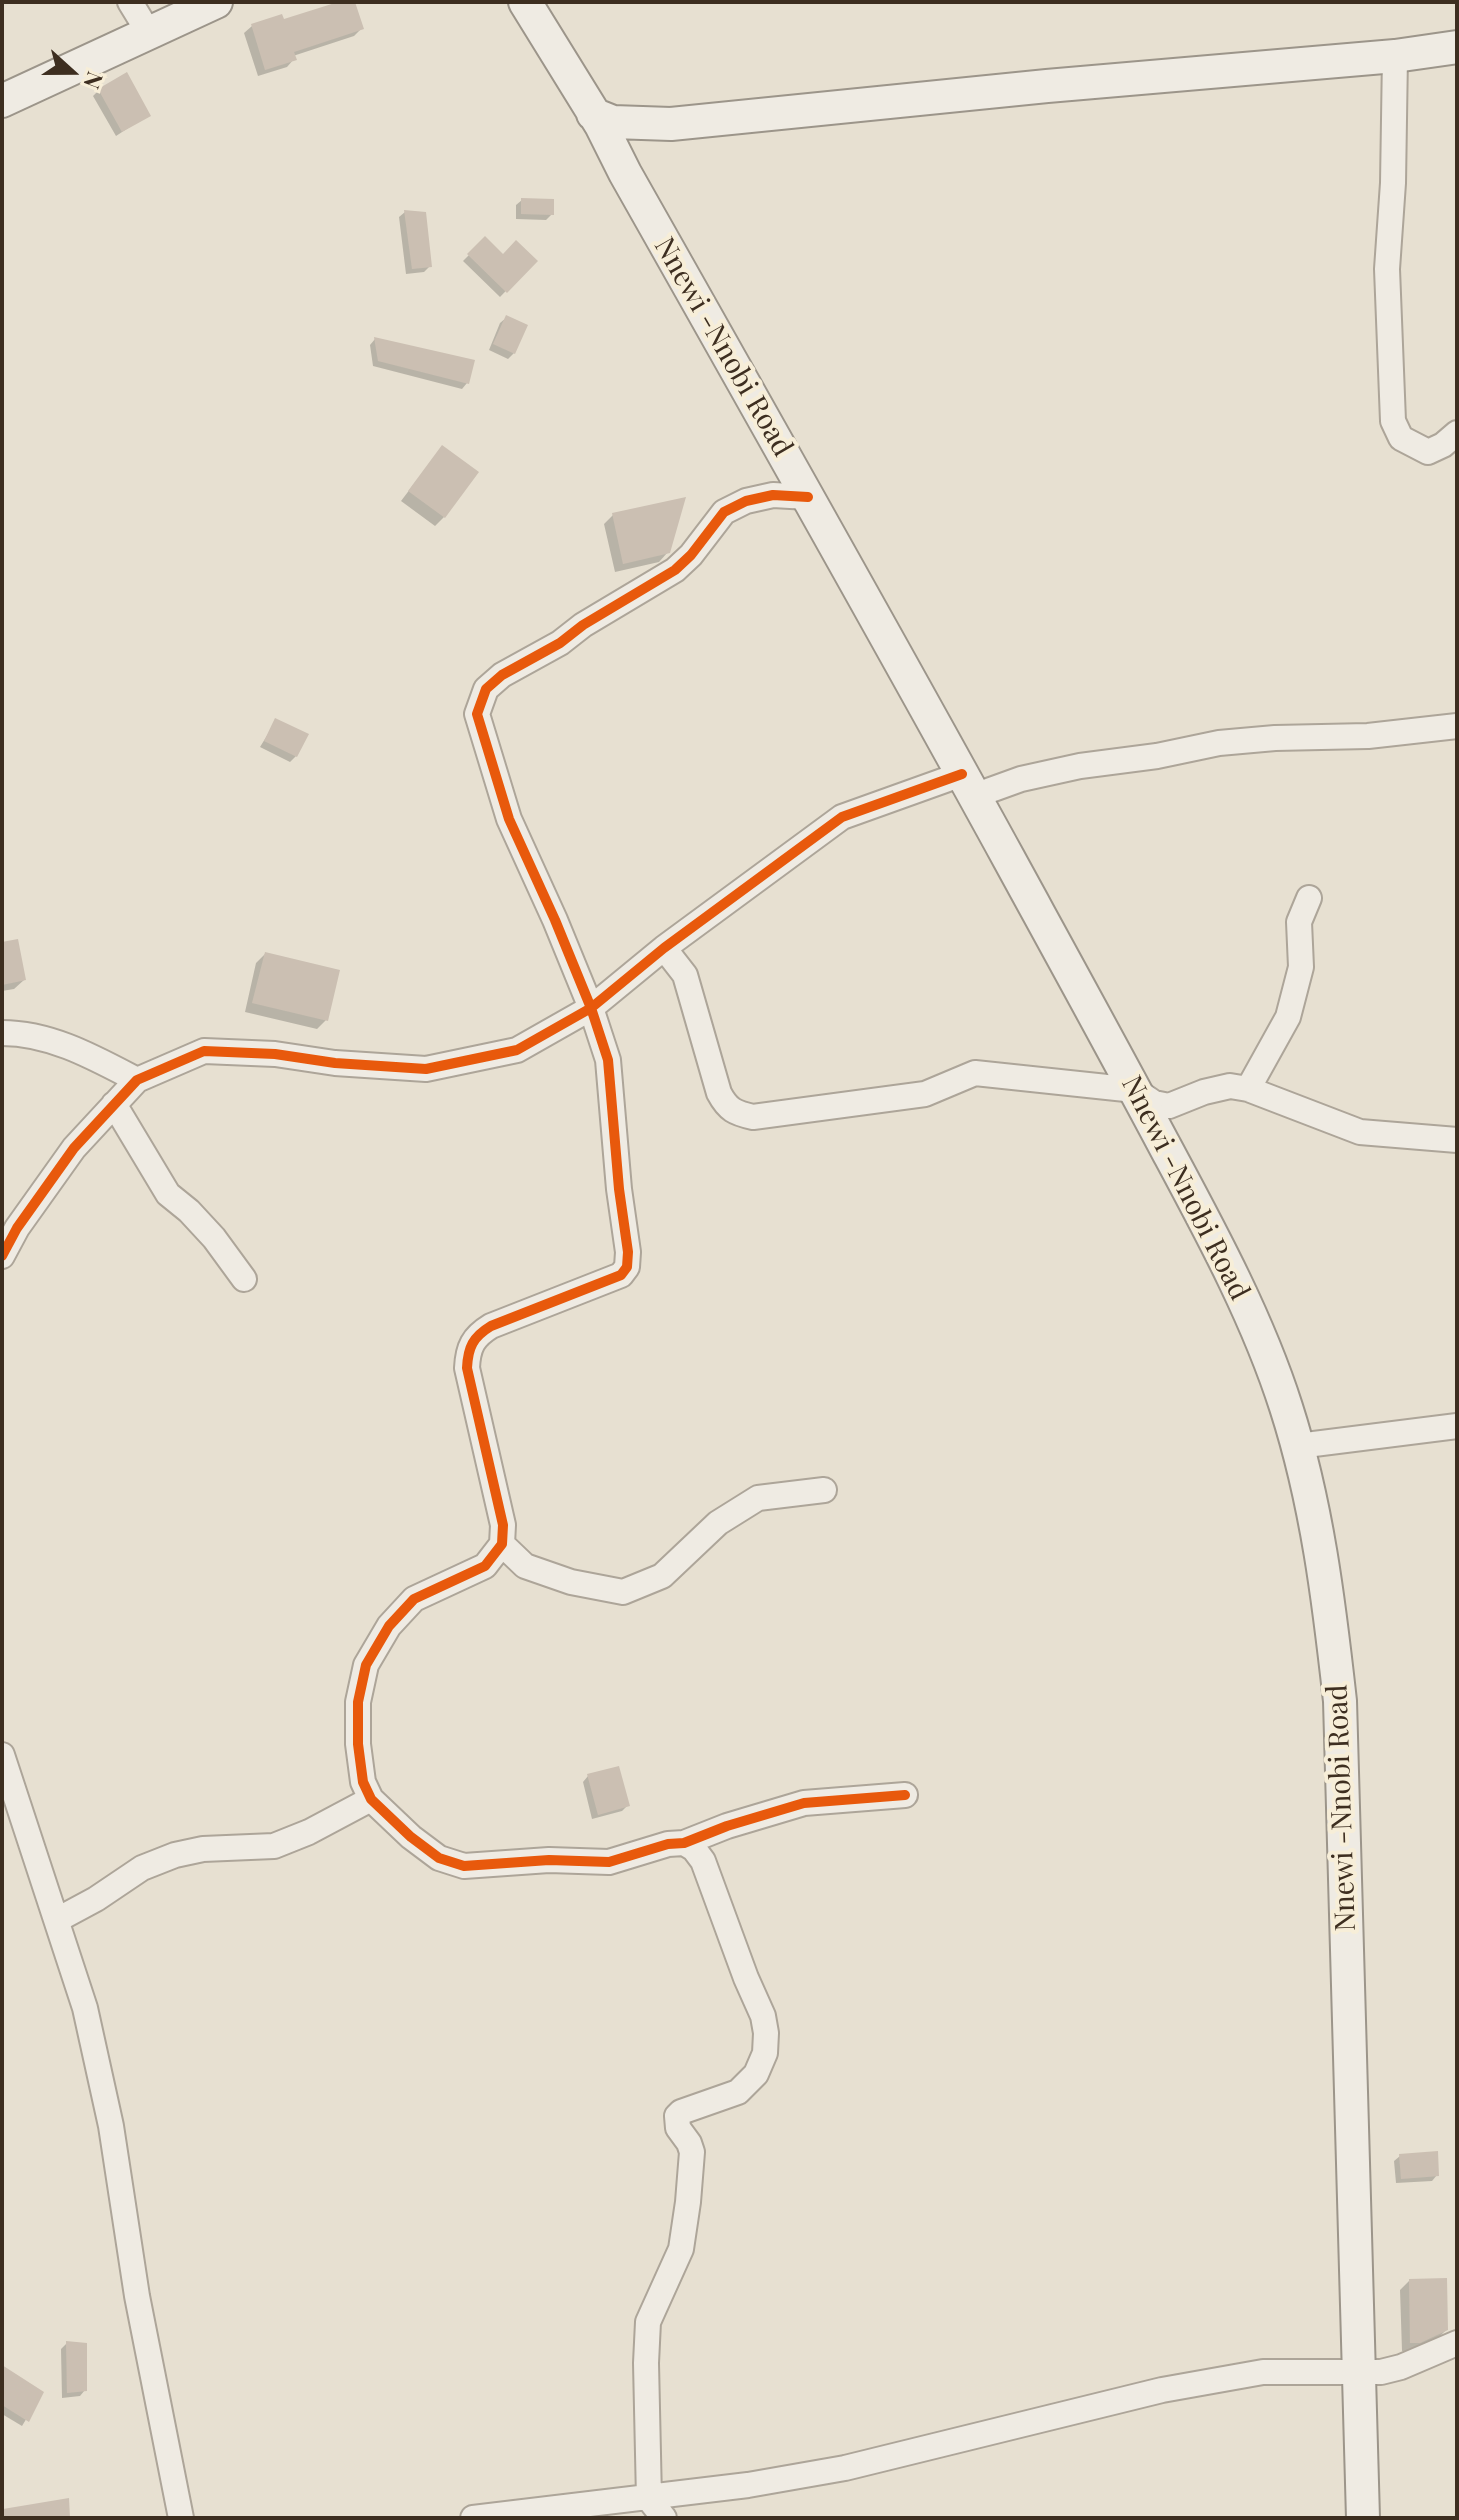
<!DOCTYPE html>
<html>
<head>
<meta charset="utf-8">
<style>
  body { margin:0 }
  #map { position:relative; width:1459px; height:2520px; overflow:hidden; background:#e7e0d1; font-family:"Playfair Display",serif }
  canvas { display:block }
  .frame { position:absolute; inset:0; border:4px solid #3d2e20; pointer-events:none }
  .north { position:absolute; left:32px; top:32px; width:80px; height:80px; -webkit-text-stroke:6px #f7eed8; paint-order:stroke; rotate:111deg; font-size:22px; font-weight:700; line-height:32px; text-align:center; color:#3d2e20 }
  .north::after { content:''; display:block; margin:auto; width:28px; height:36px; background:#3d2e20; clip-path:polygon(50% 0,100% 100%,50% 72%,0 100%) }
</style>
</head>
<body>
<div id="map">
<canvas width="1459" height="2520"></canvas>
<div class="frame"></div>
<div class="north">N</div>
</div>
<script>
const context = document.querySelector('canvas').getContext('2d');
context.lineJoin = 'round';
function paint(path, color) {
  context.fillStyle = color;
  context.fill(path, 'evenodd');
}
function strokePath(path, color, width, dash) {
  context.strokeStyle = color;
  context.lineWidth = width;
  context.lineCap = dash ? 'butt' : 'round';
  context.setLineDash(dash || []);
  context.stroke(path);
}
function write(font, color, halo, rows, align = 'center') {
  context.font = font + ' "Playfair Display",serif';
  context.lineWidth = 8;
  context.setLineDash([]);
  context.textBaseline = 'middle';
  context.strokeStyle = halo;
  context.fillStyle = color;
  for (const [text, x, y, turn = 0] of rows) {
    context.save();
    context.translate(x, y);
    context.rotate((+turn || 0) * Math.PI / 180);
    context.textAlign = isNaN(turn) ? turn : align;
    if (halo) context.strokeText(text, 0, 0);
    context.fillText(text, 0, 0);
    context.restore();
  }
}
const shadow = new Path2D(`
  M344,2h9l8,27 -7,7 -61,20 1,3 -7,8 -29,9 -14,-43 8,-7 30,-4z
  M99,90l49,25 -32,21 -23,-40z
  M522,200l30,14 -6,6 -30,-1v-14z
  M405,212l25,54 -6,6 -18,2 -7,-57z
  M485,239l18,17 32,5 -35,36 -37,-36z
  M506,318l8,35 -6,6 -19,-9 11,-27z
  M375,339l92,44 -5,6 -89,-23 -3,-21z
  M442,447l2,70 -9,9 -34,-25z
  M613,515l55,37 -9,10 -44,10 -11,-48z
  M276,721l20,35 -6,6 -30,-15z
  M2,944l22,36 -10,9 -12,2z
  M265,954l61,66 -9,9 -72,-17 11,-49z
  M588,1776l39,30 -5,5 -30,8 -9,-37z
  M1400,2156l37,19 -5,6 -36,2 -2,-22z
  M1409,2281l37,49 -9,9 -28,12h-7l-2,-61z
  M67,2343l18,47 -5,6 -18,2 -1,-49z
  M2,2368l40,25 -20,33 -20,-12z`);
const building = new Path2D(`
  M338,2h17l9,27 -70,23 3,8 -32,10 -14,-46 31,-10 2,5z
  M127,72l24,44 -29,16 -24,-43z
  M521,198l33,1v16l-33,-1z
  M404,210l22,2 6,55 -20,2z
  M485,236l18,18 13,-14 22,21 -31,32 -40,-39z
  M506,315l22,10 -13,29 -22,-10z
  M374,337l101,23 -6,24 -91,-23z
  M442,445l37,27 -34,46 -37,-27z
  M686,497l-16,56 -47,11 -11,-51z
  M275,718l34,16 -12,23 -33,-16z
  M18,939l8,41 -24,5v-43z
  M265,952l75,18 -12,51 -76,-18z
  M619,1766l11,40 -32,9 -11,-41z
  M1438,2151l1,25 -38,3 -2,-25z
  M1447,2278l1,52 -28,13h-10l-1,-64z
  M66,2341l21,2v48l-20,2z
  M2,2365l42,27 -15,30 -27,-17z
  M69,2498l1,20h-66l-1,-9z`);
const minor = new Path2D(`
  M130,2l19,31
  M1395,56l-2,127 -6,86 6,152 8,17 27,14 15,-7 14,-12
  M808,497l-35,-2 -27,6 -22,11 -33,43 -16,15 -92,55 -23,18 -58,32 -16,14 -9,25 32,105 46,101 36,88 17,52 11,129 9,63 -1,15 -6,8 -130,51c-18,11 -23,21 -24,42l36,157 -1,19 -17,22 -71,33 -25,27 -23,39 -8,37v42l5,38 8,17 40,38 28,21 25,8 85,-6 60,2 59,-18 16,-1 43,-17 77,-23 101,-8
  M974,796l47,-17 59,-13 77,-10 62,-13 56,-5 93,-2 89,-10
  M664,948l21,27 34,118c9,17 16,20 34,24l172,-23 50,-21 160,17 19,13 15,3 35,-14 26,-6 18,3 112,43 97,8
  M2,1033c49,0 93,25 135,47
  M1248,1089l40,-72 13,-50 -2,-45 10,-24
  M114,1104l54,90 21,17 25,27 30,41
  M2,1256l15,-28 57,-80 63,-68 67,-29 71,3 60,9 91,6 91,-19 74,-42 73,-60 178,-131 120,-43
  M1298,1446l159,-20
  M502,1544l23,22 46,16 52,10 39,-16 56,-53 40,-25 66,-8
  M2,1755l83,253 26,118 26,170 44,222
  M57,1920l39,-21 46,-31 33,-13 28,-6 71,-3 35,-14 62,-33
  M473,2518l275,-33 97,-17 317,-78 101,-18h118l20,-5 56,-24
  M664,2518l-15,-19 -3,-136 2,-41 33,-73 7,-47 4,-50 -3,-9 -11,-15 -1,-12 4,-4 57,-20 18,-18 9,-21 1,-20 -3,-17 -17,-38 -43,-117 -9,-12 -10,-6`);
const secondary = new Path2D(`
  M525,2l76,123 24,48c129,228 258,456 384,686 53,97 107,195 159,293 44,82 90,167 118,255 31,96 43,195 54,294l23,817
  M2,101l214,-99
  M593,114l20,8 58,2 376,-38 348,-30 62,-9`);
const cycleway = new Path2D(`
  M808,497l-35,-2 -27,6 -22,11 -33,43 -16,15 -92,55 -23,18 -58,32 -16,14 -9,25 32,105 46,101 36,88 17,52 11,129 9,63 -1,15 -6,8 -130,51c-18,11 -23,21 -24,42l36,157 -1,19 -17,22 -71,33 -25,27 -23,39 -8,37v42l5,38 8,17 40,38 28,21 25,8 85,-6 60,2 59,-18 16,-1 43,-17 77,-23 101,-8
  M2,1256l15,-28 57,-80 63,-68 67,-29 71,3 60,9 91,6 91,-19 74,-42 73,-60 178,-131 120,-43`);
const streetNames = [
  ["Nnewi -Nnobi Road",723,347,60],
  ["Nnewi -Nnobi Road",1185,1188,63],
  ["Nnewi -Nnobi Road",1342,1808,-92]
];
paint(shadow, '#0003');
paint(building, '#cbbfb2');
strokePath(minor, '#ada599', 28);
strokePath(secondary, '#9c958a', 36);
strokePath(minor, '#efebe3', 24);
strokePath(secondary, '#efebe3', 32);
strokePath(cycleway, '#e8590c', 10);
write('28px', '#3d2e20', '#f7eed8', streetNames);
</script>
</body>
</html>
